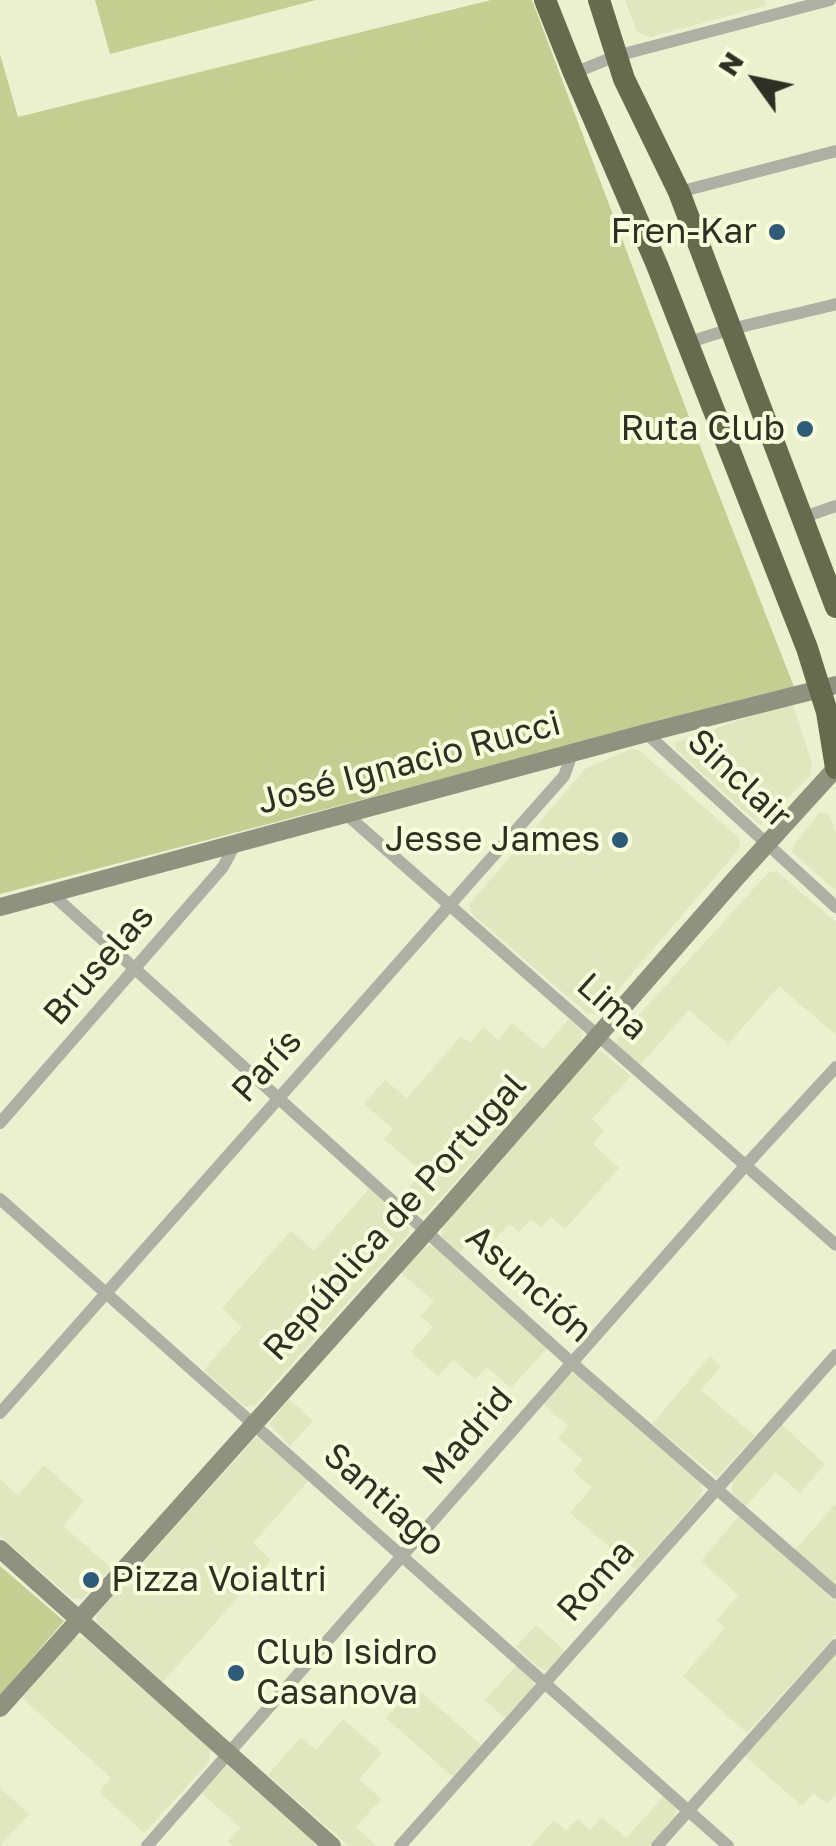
<!DOCTYPE html>
<html>
<head>
<meta charset="utf-8">
<style>
  body { margin:0 }
  #map { position:relative; width:836px; height:1846px; overflow:hidden; background:#ebf0cf; font-family:"Golos Text",sans-serif }
  canvas { display:block }
  .north { position:absolute; left:706px; top:30px; width:100px; height:100px; -webkit-text-stroke:8px #f8fedc; paint-order:stroke; rotate:303deg; font-size:28px; font-weight:700; line-height:40px; text-align:center; color:#2e3023 }
  .north::after { content:''; display:block; margin:auto; width:35px; height:45px; background:#2e3023; clip-path:polygon(50% 0,100% 100%,50% 72%,0 100%) }
</style>
</head>
<body>
<div id="map">
<canvas width="836" height="1846"></canvas>
<div class="north">N</div>
</div>
<script>
const context = document.querySelector('canvas').getContext('2d');
context.lineJoin = 'round';
function paint(path, color) {
  context.fillStyle = color;
  context.fill(path, 'evenodd');
}
function strokePath(path, color, width, dash) {
  context.strokeStyle = color;
  context.lineWidth = width;
  context.lineCap = dash ? 'butt' : 'round';
  context.setLineDash(dash || []);
  context.stroke(path);
}
function write(font, color, halo, rows, align = 'center') {
  context.font = font + ' "Golos Text",sans-serif';
  context.lineWidth = 8;
  context.setLineDash([]);
  context.textBaseline = 'middle';
  context.strokeStyle = halo;
  context.fillStyle = color;
  for (const [text, x, y, turn = 0] of rows) {
    context.save();
    context.translate(x, y);
    context.rotate((+turn || 0) * Math.PI / 180);
    context.textAlign = isNaN(turn) ? turn : align;
    if (halo) context.strokeText(text, 0, 0);
    context.fillText(text, 0, 0);
    context.restore();
  }
}
const built = new Path2D(`
  M625,0h139l1,6 -115,31 -13,-5z
  M793,705l19,58 -2,13 -50,49 -84,-75 -2,-7 100,-35z
  M631,749l8,1 101,89 -1,10 -141,164 -10,1 -117,-101 -2,-8 116,-136z
  M820,812l9,2 7,19v58l-44,-39 1,-6z
  M776,871l60,51v113l-57,-49 -51,58 -39,-34 -50,56 -22,-19v-8l151,-166z
  M569,1019l12,11 1,8 -3,7 -152,168 -4,2 -5,-1 -18,-15 22,-27 -38,-33 9,-10 -29,-25 21,-24 22,18 54,-62 9,7 13,-16 15,13 14,-17 31,26z
  M601,1051l30,25 -39,43 12,12 -11,13 26,24 -54,61 -14,-12 -10,11 -10,-9 -12,13 -10,-8 -13,14 -13,-12 -24,27 -17,-16 1,-14 150,-170z
  M369,1189l37,33 3,6v6l-154,171 -10,2 -41,-37 38,-43 -20,-19 69,-77 23,20z
  M430,1245l6,2 112,100 -37,41 -24,-21 -12,12 -22,-19 -15,16 -27,-24 22,-25 -12,-11 13,-15 -34,-29 19,-23z
  M710,1356l11,10 -20,24 54,46 -38,41 -65,-53z
  M573,1373l7,3 120,106 2,8 -2,7 -64,73 -66,-57 22,-25 -19,-17 10,-11 -25,-22 10,-12 -25,-22 24,-28z
  M289,1399l24,22 -23,25 -21,-22z
  M782,1425l43,39 -25,29 -24,-21 -30,34 -14,-13v-12z
  M256,1437l5,1 48,42 -56,63 18,17 -108,122 -66,-60 -1,-7z
  M44,1465l40,36 -21,25 48,42 -29,31 -10,-1 -72,-62v-57l18,16z
  M836,1503v85l-42,-37z
  M740,1515l96,87v33l-89,98 -64,-57 42,-48 -8,-8 21,-25 -37,-34z
  M536,1625l29,26 -15,17 -5,2 -6,-2 -23,-21z
  M77,1637l9,2 125,109 -2,14 -65,71 -45,-41 12,-14 -89,-80 49,-58z
  M836,1651v143l-9,10 -14,-11 -11,13 -58,-51z
  M517,1665l15,12 2,6 -2,6 -27,29 -20,-18z
  M414,1686l67,59 -28,32 -67,-59z
  M343,1719l39,34 -23,26 22,20 -25,28 21,19h-28l-81,-71 33,-38 15,13z
  M225,1766l4,1 90,79h-86l-5,-4 12,-15 -41,-36z
  M0,1788l29,26 -29,32z
  M665,1795l10,10 2,5 -3,7 -25,29h-118l23,-26 12,11 12,-12 12,11 12,-13 24,21z`);
const green = new Path2D(`
  M95,0h221l-206,54z
  M491,0h41l171,454 91,233 -794,207v-840l18,63z
  M0,1566l64,55 -64,74z`);
const street = new Path2D(`
  M574,73l42,-17 214,-56
  M679,192l157,-41
  M688,343c48,-18 99,-26 148,-39
  M804,517l32,-11
  M646,733l190,174
  M347,815l489,430
  M53,895l519,468 264,230
  M0,1123l223,-256 13,-24
  M0,1199l728,647
  M0,1413l564,-637 8,-22
  M147,1846l598,-680 91,-99
  M400,1846l436,-491
  M657,1846l179,-201`);
const secondary = new Path2D(`
  M0,907l646,-174 190,-48
  M0,1549l332,297
  M0,1708l449,-502 287,-328 100,-110`);
const highway = new Path2D(`
  M545,0l29,73 83,192 150,383 20,64 9,56
  M599,0l25,79 55,113 157,415`);
const markers = [
  [777,232,10,"#2c5c7a"],
  [805,429,10,"#2c5c7a"],
  [620,840,10,"#2c5c7a"],
  [91,1580,10,"#2c5c7a"],
  [236,1673,10,"#2c5c7a"]
];
const poiNames = [
  ["Fren-Kar",757,232],
  ["Ruta Club",785,429],
  ["Jesse James",600,840],
  ["Pizza Voialtri",111,1580,"left"],
  ["Club Isidro",256,1653,"left"],
  ["Casanova",256,1693,"left"]
];
const streetNames = [
  ["José Ignacio Rucci",409,763,-15],
  ["Sinclair",739,779,43],
  ["Bruselas",99,965,-49],
  ["Lima",612,1007,42],
  ["París",267,1066,-48],
  ["República de Portugal",395,1217,-48],
  ["Asunción",529,1284,42],
  ["Madrid",468,1436,-49],
  ["Santiago",384,1500,42],
  ["Roma",596,1581,-48]
];
paint(built, '#e0e6be');
paint(green, '#c5ce91');
strokePath(street, '#adb0a2', 12);
strokePath(secondary, '#8f927e', 18);
strokePath(highway, '#676b4d', 22);
for (const [x, y, r, color] of markers) {
  const dot = new Path2D();
  dot.arc(x, y, r, 0, 2 * Math.PI);
  context.fillStyle = color;
  context.fill(dot);
  strokePath(dot, '#f8fedc', 4);
}
write('35px', '#2e3023', '#f8fedc', poiNames, 'right');
write('35px', '#2e3023', '#f8fedc', streetNames);
</script>
</body>
</html>
